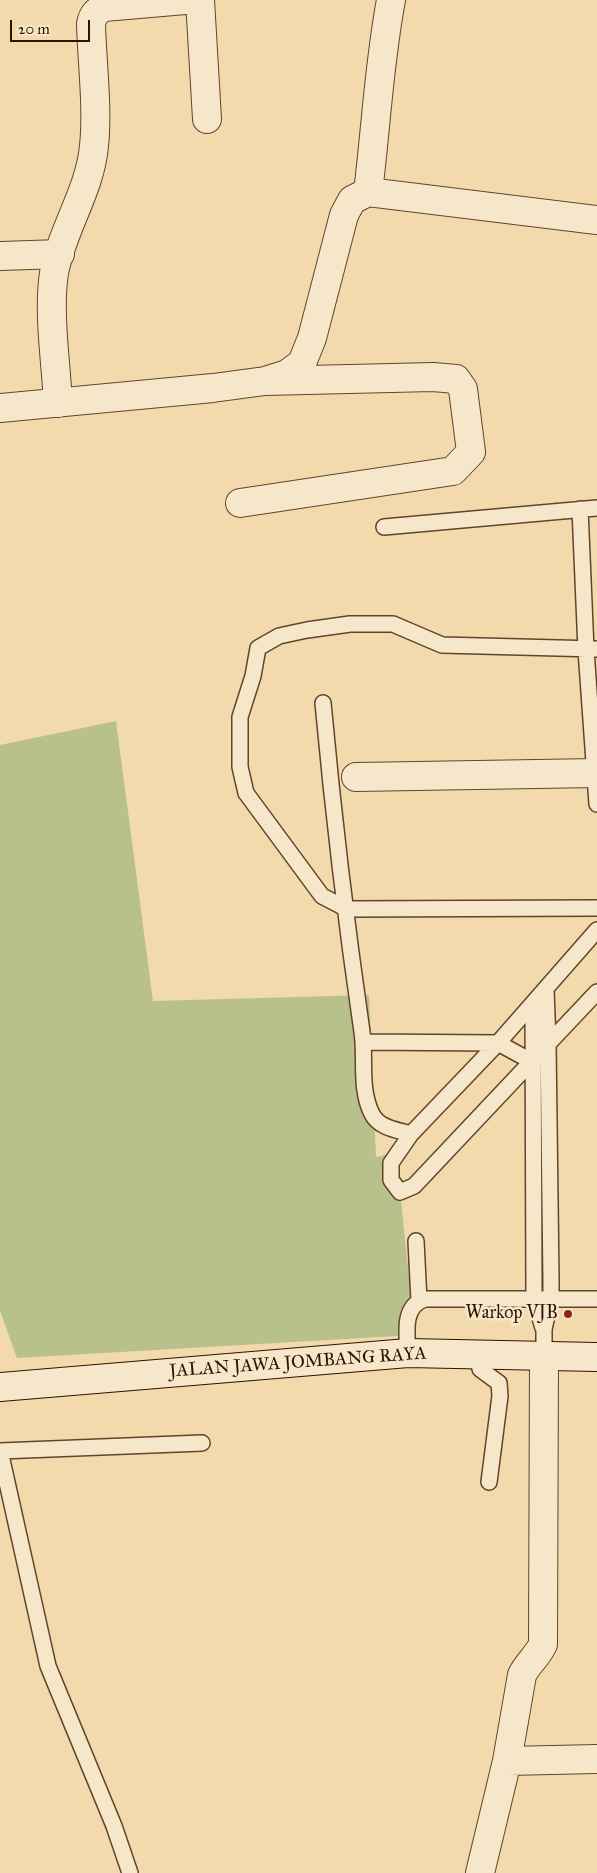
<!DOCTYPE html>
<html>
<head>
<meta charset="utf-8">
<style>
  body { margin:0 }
  #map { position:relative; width:597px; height:1873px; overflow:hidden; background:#f3daad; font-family:"IM FELL Great Primer",serif }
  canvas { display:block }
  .scale { position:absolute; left:10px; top:20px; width:80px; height:22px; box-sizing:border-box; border:2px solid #2f1300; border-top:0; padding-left:6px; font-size:15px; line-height:18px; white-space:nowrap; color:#2f1300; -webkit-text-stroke:4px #f7e7ca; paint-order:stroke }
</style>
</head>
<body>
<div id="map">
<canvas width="597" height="1873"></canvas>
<div class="scale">20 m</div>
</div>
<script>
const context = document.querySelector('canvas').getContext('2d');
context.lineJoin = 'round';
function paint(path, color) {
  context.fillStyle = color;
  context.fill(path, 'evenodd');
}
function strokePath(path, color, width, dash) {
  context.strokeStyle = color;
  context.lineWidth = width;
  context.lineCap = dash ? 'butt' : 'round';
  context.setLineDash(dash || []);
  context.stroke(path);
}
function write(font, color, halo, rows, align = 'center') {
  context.font = font + ' "IM FELL Great Primer",serif';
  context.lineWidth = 5;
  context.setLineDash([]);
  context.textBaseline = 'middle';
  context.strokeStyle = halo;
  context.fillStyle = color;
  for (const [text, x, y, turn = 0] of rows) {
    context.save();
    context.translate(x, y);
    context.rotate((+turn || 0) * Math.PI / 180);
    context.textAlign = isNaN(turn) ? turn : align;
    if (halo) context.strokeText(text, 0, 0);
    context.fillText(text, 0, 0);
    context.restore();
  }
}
const green = new Path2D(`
  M116,721l37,280 216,-6 7,162 20,-4 19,182 -398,23 -17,-47v-566z`);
const service = new Path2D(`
  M580,509l6,141 11,154
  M384,527l213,-19
  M597,649l-155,-4 -49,-21h-43l-43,6 -28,6 -21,12 -5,28 -13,41v50l6,26 76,103 25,13 250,-1
  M323,703c10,109 23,219 39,329 4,27 -3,56 10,82 7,14 25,16 39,20
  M597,930l-99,113 -87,91 -20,29v17l9,12 14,-6 183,-194
  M533,1005l1,293 9,30
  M363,1042l135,1 33,18
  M416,1241l3,60
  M408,1353c-1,-19 -6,-47 17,-54h172
  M478,1355l2,14 19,14 1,13 -11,86
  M544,1356v-27l7,-31v-18l-3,-237 -2,-54
  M0,1451l48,215 66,160 16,47
  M0,1451l202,-8`);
const minor = new Path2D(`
  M200,0l7,119
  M368,192l229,28
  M368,192c8,-64 11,-129 23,-192
  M0,256l60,-2
  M58,403c-2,-40 -10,-91 -4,-130 8,-44 36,-82 40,-127 4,-39 -2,-83 -3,-122 2,-10 5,-12 13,-17l81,-7
  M0,408l213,-20 52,-7 22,-7 15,-11 10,-25 32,-123 8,-15 16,-8
  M240,503l213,-32 18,-19 -8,-63 -7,-10 -23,-2 -168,4
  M356,777l241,-4
  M507,1761l90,-2
  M480,1873l27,-112 15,-86c5,-11 16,-19 21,-31l1,-288`);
const secondary = new Path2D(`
  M0,1387l408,-34 189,4`);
const markers = [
  [568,1314,5,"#8f2418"]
];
const poiNames = [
  ["Warkop VJB",558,1314]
];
const streetNames = [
  ["JALAN JAWA JOMBANG RAYA",298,1363,-4]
];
paint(green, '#b8c08c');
strokePath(service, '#60452b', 18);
strokePath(minor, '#60452b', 30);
strokePath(secondary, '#2f1300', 30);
strokePath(service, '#f7e7ca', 15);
strokePath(minor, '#f7e7ca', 28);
strokePath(secondary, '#f7e7ca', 28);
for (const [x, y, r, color] of markers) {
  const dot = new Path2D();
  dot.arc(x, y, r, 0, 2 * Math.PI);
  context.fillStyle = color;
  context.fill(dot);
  strokePath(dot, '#f7e7ca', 2);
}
write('18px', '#2f1300', '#f7e7ca', poiNames, 'right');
write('18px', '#2f1300', '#f7e7ca', streetNames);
</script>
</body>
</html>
